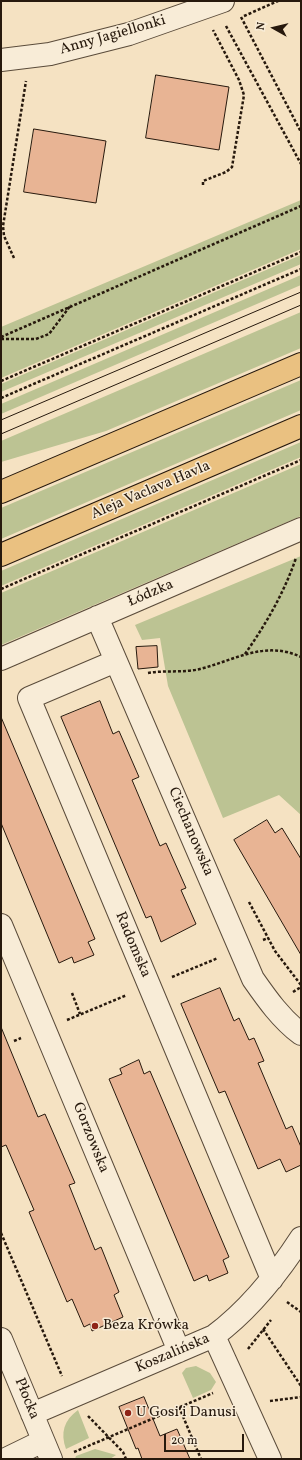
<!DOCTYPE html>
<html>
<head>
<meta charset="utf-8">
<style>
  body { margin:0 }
  #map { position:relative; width:302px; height:1460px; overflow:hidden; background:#f5e2c2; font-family:Vollkorn,serif }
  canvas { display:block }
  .frame { position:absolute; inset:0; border:2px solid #27190d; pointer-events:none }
  .north { position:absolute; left:254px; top:8px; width:40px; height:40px; -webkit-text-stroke:3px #f8ecd7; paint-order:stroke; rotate:278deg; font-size:11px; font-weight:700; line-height:16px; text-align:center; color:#27190d }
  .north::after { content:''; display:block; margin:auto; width:14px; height:18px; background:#27190d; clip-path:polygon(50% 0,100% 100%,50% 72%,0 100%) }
  .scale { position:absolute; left:164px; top:1434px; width:80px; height:18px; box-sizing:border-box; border:2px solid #27190d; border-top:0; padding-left:5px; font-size:12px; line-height:14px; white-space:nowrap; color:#27190d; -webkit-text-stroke:3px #f8ecd7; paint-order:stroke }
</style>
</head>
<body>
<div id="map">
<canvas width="302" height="1460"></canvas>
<div class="frame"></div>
<div class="north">N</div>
<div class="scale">20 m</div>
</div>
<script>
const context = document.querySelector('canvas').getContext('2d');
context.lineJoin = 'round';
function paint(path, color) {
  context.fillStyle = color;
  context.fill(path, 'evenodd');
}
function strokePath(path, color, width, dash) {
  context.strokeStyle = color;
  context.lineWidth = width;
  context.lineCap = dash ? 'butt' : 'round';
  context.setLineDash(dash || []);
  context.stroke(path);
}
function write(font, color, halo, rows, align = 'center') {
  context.font = font + ' Vollkorn,serif';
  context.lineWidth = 3;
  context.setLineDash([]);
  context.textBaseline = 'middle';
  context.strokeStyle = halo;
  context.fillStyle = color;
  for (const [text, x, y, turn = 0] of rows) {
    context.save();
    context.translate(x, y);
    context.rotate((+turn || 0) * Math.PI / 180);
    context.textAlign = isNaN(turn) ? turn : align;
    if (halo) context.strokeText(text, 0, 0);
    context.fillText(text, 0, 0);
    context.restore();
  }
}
const green = new Path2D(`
  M301,200v49l-300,129v-51z
  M301,255v9l-300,128v-8z
  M301,275v10l-300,129v-10z
  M301,312v36l-195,83 -105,31v-21z
  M301,380v30l-300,129v-31z
  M301,442v15l-300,129v-15z
  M301,464v52l-300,129v-52z
  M301,556v259l-22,-20 -56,23 -55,-132 -8,-48 -18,2 -7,-15z
  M196,1366l14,7 6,9 -5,8 -18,8 -11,-25 4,-5z
  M78,1410l11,28 -23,11c-6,-16 -2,-29 12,-39z
  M95,1449l21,6 -6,4h-35l1,-3z`);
const building = new Path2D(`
  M156,75l73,12 -10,63 -73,-12z
  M34,129l72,12 -10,62 -72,-11z
  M157,646l1,21 -20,2 -2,-22z
  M100,701l13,33 6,-3 20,46 -7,3 28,66 6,-3 20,45 -5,2 15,34 -35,18 -10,-26 -5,2 -85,-201z
  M1,717l94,222 -7,3 6,13 -20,8 -2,-6 -13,6 -58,-140z
  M267,820l8,13 7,-5 19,31v96l-67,-115z
  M220,988l14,33 5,-3 10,22 5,-2 10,23 -6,2 28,66 6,-3 9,21v18l-15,7 -6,-13 -22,10 -33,-78 -6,2 -38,-89z
  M1,1027l37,90 7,-3 30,69 -6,2 26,65 6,-3 18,45 -5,3 9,22 -31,14 -2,-7 -6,3 -12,-28 -5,3 -38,-90 5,-2 -28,-65 -5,2z
  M139,1060l5,14 6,-3 79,186 -6,3 5,13 -19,8 -2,-6 -13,6 -85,-202 13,-5 -2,-5z
  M144,1397l16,39 17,-7 13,30h-48l-4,-11 -2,1 -17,-42z`);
const path = new Path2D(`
  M244,16l34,-15
  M241,17l60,115
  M226,26l75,138
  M203,185v-4l23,-9 6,-5 12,-72 -5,-15 -26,-50
  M14,258l-10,-22 -1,-10 23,-145
  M1,337l300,-131
  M1,339h35l13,-5 22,-29
  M1,381l300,-129
  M1,398l300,-129
  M1,589l300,-129
  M245,654c21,-30 39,-61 51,-96
  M148,673c17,-3 36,0 52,-4 35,-9 65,-29 101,-12
  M249,902l26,49 26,34
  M263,940l5,-2
  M172,977l46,-19
  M293,992l8,-5
  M72,993l8,21
  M67,1020l60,-25
  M14,1041l7,-3
  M1,1233l61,143
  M287,1302l14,10
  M263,1329l38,57
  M248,1349l23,-29
  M270,1401l31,-4
  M179,1407l22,52
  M88,1416l35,36 3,7
  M74,1452l139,-59`);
const minor = new Path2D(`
  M1,60l49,-6 79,-20 94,-33
  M97,617l156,362c14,20 28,40 48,55
  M1,659l300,-130
  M116,661l-87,37 243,581
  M1,925l178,426
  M214,1336l56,123
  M1,1339l50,120
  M32,1414l182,-78c35,-26 63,-61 87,-98
  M6,1459l37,-18`);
const major = new Path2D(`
  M1,492l300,-128
  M1,555l300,-129`);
const tram = new Path2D(`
  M1,420l300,-128
  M1,434l300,-129`);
const markers = [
  [95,1326,4,"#8f2418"],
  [128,1413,4,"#8f2418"]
];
const streetNames = [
  ["Anny Jagiellonki",113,36,-16],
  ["Aleja Vaclava Havla",151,491,-23],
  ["Łódzka",151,594,-23],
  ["Ciechanowska",190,832,67],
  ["Radomska",132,945,67],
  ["Gorzowska",90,1138,68],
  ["Koszalińska",173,1354,-23],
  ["Płocka",26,1399,68]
];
const poiNames = [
  ["Beza Krówka",103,1326],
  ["U Gosi i Danusi",136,1413]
];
paint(green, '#bcc393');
paint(building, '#e8b494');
strokePath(building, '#27190d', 1);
strokePath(minor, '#5a4b3a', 24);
strokePath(major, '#27190d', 24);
strokePath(path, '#27190d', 2.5, [3, 2]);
strokePath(minor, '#f8ecd7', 22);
strokePath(major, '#eac181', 22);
strokePath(tram, '#27190d', 1);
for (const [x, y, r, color] of markers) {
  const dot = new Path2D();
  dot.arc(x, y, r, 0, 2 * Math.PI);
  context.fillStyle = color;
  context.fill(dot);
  strokePath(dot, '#f8ecd7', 1.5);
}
write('15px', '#27190d', '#f8ecd7', streetNames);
write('15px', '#27190d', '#f8ecd7', poiNames, 'left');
</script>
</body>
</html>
